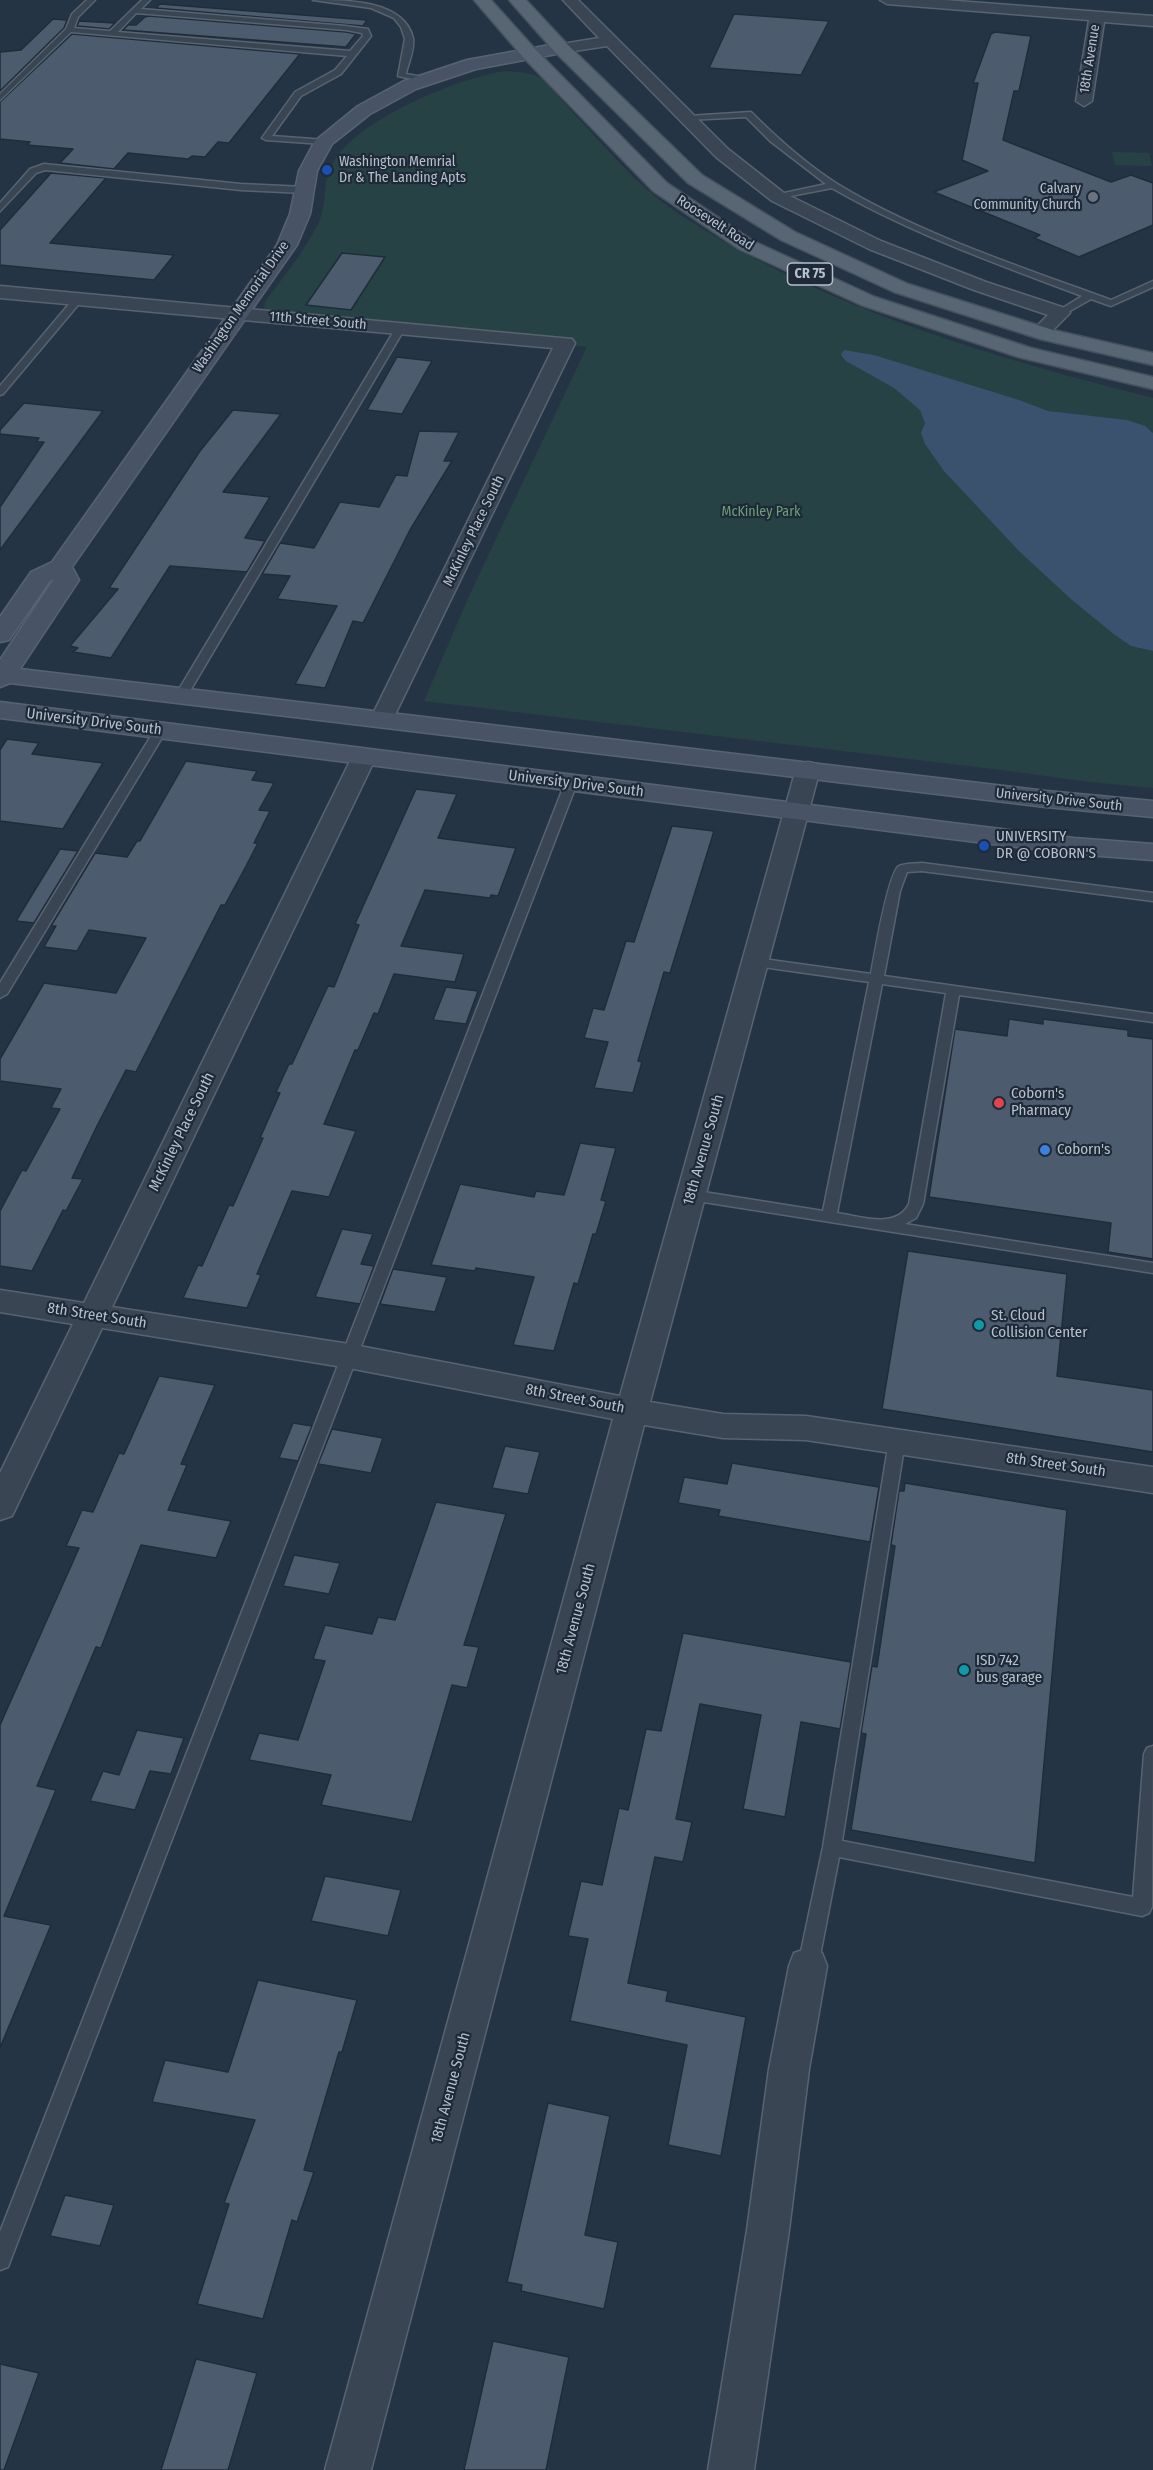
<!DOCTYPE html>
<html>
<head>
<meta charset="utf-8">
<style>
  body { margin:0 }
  canvas { display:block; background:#253444 }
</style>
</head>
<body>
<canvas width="1153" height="2470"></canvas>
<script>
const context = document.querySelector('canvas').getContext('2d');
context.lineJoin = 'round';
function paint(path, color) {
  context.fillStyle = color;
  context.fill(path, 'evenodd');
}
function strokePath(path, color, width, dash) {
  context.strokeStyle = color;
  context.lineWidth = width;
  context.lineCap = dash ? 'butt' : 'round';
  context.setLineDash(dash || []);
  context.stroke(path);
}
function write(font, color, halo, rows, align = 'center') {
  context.font = font + ' "Fira Sans Condensed",sans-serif';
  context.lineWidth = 4.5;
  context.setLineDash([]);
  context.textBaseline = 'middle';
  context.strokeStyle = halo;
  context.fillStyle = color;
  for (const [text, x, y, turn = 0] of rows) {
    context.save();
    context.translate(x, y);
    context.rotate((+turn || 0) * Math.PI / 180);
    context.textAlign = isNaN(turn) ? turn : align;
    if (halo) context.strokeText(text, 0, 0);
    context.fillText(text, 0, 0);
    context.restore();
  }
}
const green = new Path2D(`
  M505,71c13,1 28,1 39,9 9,7 16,19 24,27 34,36 67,77 108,105 144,95 311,144 477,186v390l-63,-6 -96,-13 -570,-68 46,-107 117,-247 -316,-34 -7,-3 1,-8c17,-23 42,-54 54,-80 9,-19 2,-40 15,-61 25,-42 124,-83 171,-90z
  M1112,152l37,1 3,13 -37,-1z`);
const water = new Path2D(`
  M844,350l30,5 145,45 29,11 79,9 18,6 8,7v218l-22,-5 -16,-11 -43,-35 -53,-49 -75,-80 -19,-27 -4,-11 4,-10 -5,-13 -26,-22 -48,-27 -5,-6z`);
const building = new Path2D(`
  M160,4l207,16 -4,6 -207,-18z
  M734,14l42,3 53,4 -28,54 -92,-7z
  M149,16l197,16 10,2 -10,13 -223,-17 5,-5h8l9,-8z
  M53,19l14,1 -3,8 -64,63v-39l21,-2z
  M79,21l36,2 -6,6 -32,-3z
  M995,32l36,4 -12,55h-5l-11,49 108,42 20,-7 22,8v42l-74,32 -45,-19 6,-3 -106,-43 54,-21 -26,-11 16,-77h-5l18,-49z
  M72,34l228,20 -71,89 -11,-1 -13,15 -13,-1 -4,3 -60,-6 -14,16 -54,-6 13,-14 -46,-4 3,-3 -30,-3v-37z
  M51,173l55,5 -56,65 124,12 -20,25 -154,-15v-35z
  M342,253l43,4 -34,53 -45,-5z
  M397,357l35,4 -30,53 -35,-4z
  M24,403l79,8 -103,139v-43l44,-65h-8l3,-4 -39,-4v-4z
  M233,410l48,4 -58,78 47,5 -25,41 20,3 -18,31 -77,-6 -59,92 -38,-6 5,-4 -8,-2 48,-57 -9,-1 91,-137z
  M419,431l40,1 -15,29h8l-42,69 -47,93 -10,-2 -28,67 -30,-4 42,-78 -60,-7 13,-23 -28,-2 18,-31 34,5 26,-46 39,5 17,-32 11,1z
  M7,739l32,4 -7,11 71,9 -40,66 -63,-8v-71z
  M186,761l71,10 -5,9 22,3 -15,27 11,1 -16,32h4l-14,27 -19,35h-4l-85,167 -10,-2 -29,56 -25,52 11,1 -17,32 -3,-1 -31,61 -32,-5v-55l22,-41 4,1 34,-62 -9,-1 10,-19 -61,-8v-22l44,-76 72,10 30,-55 -57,-8 -12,21 -33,-4 12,-21h-5l44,-73 32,4 10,-16h3z
  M416,789l41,5 -19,44 78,10 -18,48 -7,-1 -1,3 -65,-8 -24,56 63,8 -9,28 -61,-8 -16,40 -4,-1 -16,37h-3l-31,74 32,7 -27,66 -37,-6 -35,83 4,1 -14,33 -64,-10 15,-33 4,1 27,-61 4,1 30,-68h-3l20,-45 -4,-1 13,-28h3l36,-78 6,1 25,-62 -4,-1z
  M672,826l42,5 -44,142 -6,-1 -26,89 4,1 -9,31 -39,-5 14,-46 -24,-4 9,-30 11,2 22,-69 8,1z
  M60,849l18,2 -44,72 -18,-2z
  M446,987l32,4 -12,33 -33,-4z
  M1009,1019l34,5v-5l85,11v6l25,3v220l-45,-7 3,-29 -182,-26 26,-168 52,7z
  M580,1143l36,5 -15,52 5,1 -10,33h-3l-15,50 -4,-1 -20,68 -41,-6 21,-68 -58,-9 -1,3 -44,-6 29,-81 74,13 2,-6 28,4z
  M342,1229l31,5 -12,30 13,2 -14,38 -45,-7z
  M908,1251l159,23 -10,102 96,14v62l-271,-43z
  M393,1269l54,8 -12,35 -55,-8z
  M159,1376l56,9 -34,79 6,1 -19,45 63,11 -15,37 -75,-13 -40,103 -5,-1 -59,139 19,4 -52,126 47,9 -51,123v-323l79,-177 -13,-2 16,-36 11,2 26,-59 5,1z
  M293,1423l19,3 -14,35 -19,-3z
  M332,1429l51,9 -12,35 -53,-9z
  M505,1446l35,6 -12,42 -36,-6z
  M732,1463l147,24 -9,55 -152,-26 2,-6 -42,-7 6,-26 43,7z
  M905,1483l162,27 -32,353 -184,-33 15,-96 -5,-1 11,-67 5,1 18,-121 -4,-1 8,-54h5z
  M436,1502l70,12 -42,131 15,2 -12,41 -15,-3 -40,137 -91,-17 10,-30 -82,-15 10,-27 39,7 27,-79 -12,-2 12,-34 47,9 6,-17 17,3z
  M294,1555l46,8 -11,31 -46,-8z
  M683,1633l168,29 -11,67 -39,-7 -16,95 -42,-8 18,-94 -61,-11 -24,115 16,3 -9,40 -28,-5 -27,126 40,8 -2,10 80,16 -25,139 -53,-11 19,-100 -117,-24 18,-82 -20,-3 13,-55 21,4 17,-77 9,2 18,-81 15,2z
  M137,1730l47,8 -13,36 -21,-3 -15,39 -45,-9 13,-30 16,4z
  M325,1876l76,14 -13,46 -77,-15z
  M258,1980l99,20 -15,52h-3l-35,118 10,2 -17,50 -5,-2 -29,99 -66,-15 32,-100 -5,-1 31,-83 -103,-18 13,-42 63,12z
  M548,2103l62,13 -25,119 33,7 -14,67 -83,-18 1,-6 -15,-3z
  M65,2195l49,10 -14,41 -50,-10z
  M493,2341l76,16 -23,113h-82z
  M196,2359l61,14 -29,97h-67z
  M0,2364l39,9 -35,97h-4z`);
const lane = new Path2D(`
  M87,0h8l-17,17 -4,11 36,3 32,-31h8l-9,9 205,17 22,3 3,7 -30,38 -40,22 -29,40 54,4 1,2 -4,2 -57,-4 -4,-2 33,-46 40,-22 12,-14 -276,-24 -71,68v-6l66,-65 6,-15zM136,13l210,17 16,3 1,3 -13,15 -232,-19z
  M313,0c33,0 91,0 100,38 2,12 -5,25 -7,36l22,4v4l-30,-6 7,-37 -4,-12 -7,-9 -23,-10z
  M751,112c26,26 56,53 88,73 81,49 182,82 272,115l42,-19v6l-42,19 -20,-7 -30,17 -3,-1v-4l24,-15c-85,-32 -172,-63 -250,-108l-57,11v-4l51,-11 -56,-43 -24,-24 -58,3 -4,-2 4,-2z
  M44,164l197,20 63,3 4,3 -4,3 -63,-3 -196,-20 -9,3 -36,38v-8l30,-34z
  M75,297l8,2 -80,95 -3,1v-9z
  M397,326l8,2 -218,368 -6,4 -4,-2 -2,-2z
  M160,727l6,4 -159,263 -7,4v-15l154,-252z
  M571,779l6,4 -566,1476 -3,8 -8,3v-38l565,-1449z
  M922,863l231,30v8l-231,-30 -15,1 -7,19 -16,85 269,38v8l-194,-27 -36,209 -7,14 -11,6 248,39v10l-462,-73 -7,-5 7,-5 132,21 46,-229 -113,-16 -7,-4 7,-4 115,16c3,-16 17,-102 28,-108 6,-3 16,-2 23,-3zM882,984l64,9 -37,211c-13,26 -50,12 -72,9z
  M897,1435l6,2 2,4 -63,400 291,56 11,-143 3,-6 6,-2 -1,161 -3,6 -7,3 -303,-59 -21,109 -3,6 -7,3 -7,-3 -3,-6 25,-119 66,-406 2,-4z`);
const street = new Path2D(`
  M563,0h15l150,149 56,44 97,48 105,41 82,27 2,4 -23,23h-14l-2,-4 17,-17 -74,-25 -105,-41 -97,-48 -56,-44 -109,-111 -46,7 -5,-2 -3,-3 3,-3 43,-7z
  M880,0h64l209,16v10l-49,-4 -12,79 -8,5 -8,-5 13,-81 -202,-16z
  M0,286l572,53 3,4 -184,380 -8,2 -8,-2 -4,-5 182,-370 -553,-50z
  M364,750l9,2 3,5 -264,550 237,37 271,52 176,-627 3,-5 9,-2 9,2 3,5 -170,633 73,12 83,2 347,51v26l-347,-53 -83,-2 -79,-13 -273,1045h-46l288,-1051 -264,-51 -247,-40 -90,188 -12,4v-47l73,-149 -73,-12v-22l84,13 268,-546 3,-5z
  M808,1948l14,5 5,13 -18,103 -20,161 -35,240h-46l39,-240 22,-161 20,-103 5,-13z`);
const secondary = new Path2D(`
  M561,43l6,1 3,4 -3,4 -91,17 -60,20 -46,25 -38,30 -15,27 -7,43 -13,31 -225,322 7,13 -59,89 1026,122 107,10v16l-107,-10 -1036,-124 -10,4v-27l54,-81 -5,3 -40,58 -9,2v-25l31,-45 21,-10 225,-317 13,-31 9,-43 16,-30 43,-35 46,-25 63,-21z
  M0,702l944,120 130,16 79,6v16l-79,-6 -130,-16 -944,-120z`);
const primary = new Path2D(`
  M474,0h17l44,49 132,134 86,58 122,56 156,51 122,29v12l-135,-32 -157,-52 -122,-56 -86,-58 -130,-134z
  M509,0h17l41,44 135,131 93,57 113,52 145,46 100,23v12l-113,-26 -146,-47 -113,-52 -93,-57 -133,-131z`);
const markers = [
  [327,170,6,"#1a4fb4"],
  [1093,197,6,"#6b7280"],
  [984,846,6,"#1a4fb4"],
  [999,1103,6,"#e0444e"],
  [1045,1150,6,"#3f7fe0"],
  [979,1325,6,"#0f9aa8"],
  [964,1670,6,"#0f9aa8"]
];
const farStreetnames = [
  ["18th Avenue",1090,59,-81],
  ["Roosevelt Road",715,223,33],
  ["Washington Memorial Drive",241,307,-55],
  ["11th Street South",318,321,5],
  ["McKinley Place South",474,531,-64],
  ["University Drive South",1059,800,6]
];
const farPoinames = [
  ["Washington Memrial",339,162],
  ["Dr & The Landing Apts",339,178],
  ["Calvary",1081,189,"right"],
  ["Community Church",1081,205,"right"]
];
const shields = [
  [810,274,45]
];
const shieldNames = [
  ["CR 75",810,274]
];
const farParknames = [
  ["McKinley Park",761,512]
];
const streetNames = [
  ["University Drive South",94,722,7],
  ["University Drive South",576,784,7],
  ["McKinley Place South",182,1132,-64],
  ["18th Avenue South",704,1150,-74],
  ["8th Street South",97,1316,9],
  ["8th Street South",575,1399,11],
  ["8th Street South",1056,1465,8],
  ["18th Avenue South",576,1619,-75],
  ["18th Avenue South",451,2088,-75]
];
const poiNames = [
  ["UNIVERSITY",996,837],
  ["DR @ COBORN'S",996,854],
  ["Coborn's",1011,1094],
  ["Pharmacy",1011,1111],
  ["Coborn's",1057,1150],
  ["St. Cloud",991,1316],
  ["Collision Center",991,1333],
  ["ISD 742",976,1661],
  ["bus garage",976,1678]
];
paint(green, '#274244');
paint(water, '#3a526d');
paint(building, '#4c5b6d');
strokePath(building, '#202c3a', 1.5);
strokePath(lane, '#586370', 3);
strokePath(street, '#586370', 3);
strokePath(secondary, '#586370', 3);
strokePath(primary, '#46515f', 3);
paint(lane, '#3a4553');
paint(street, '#3a4553');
paint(secondary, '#485466');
paint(primary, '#586573');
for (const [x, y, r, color] of markers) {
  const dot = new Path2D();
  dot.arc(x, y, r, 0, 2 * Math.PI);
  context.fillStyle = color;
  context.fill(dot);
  strokePath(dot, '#1e2a38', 2);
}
write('14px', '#b7c0cd', '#1e2a38', farStreetnames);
write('14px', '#b7c0cd', '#1e2a38', farPoinames, 'left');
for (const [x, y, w] of shields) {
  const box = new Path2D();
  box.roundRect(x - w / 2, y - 11, w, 22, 4.5);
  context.fillStyle = '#1e2a38';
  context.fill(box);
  strokePath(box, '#b7c0cd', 1.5);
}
write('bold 14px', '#b7c0cd', null, shieldNames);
write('14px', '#6d9f76', '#1e2a38', farParknames);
write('15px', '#b7c0cd', '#1e2a38', streetNames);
write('15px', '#b7c0cd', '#1e2a38', poiNames, 'left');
</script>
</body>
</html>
